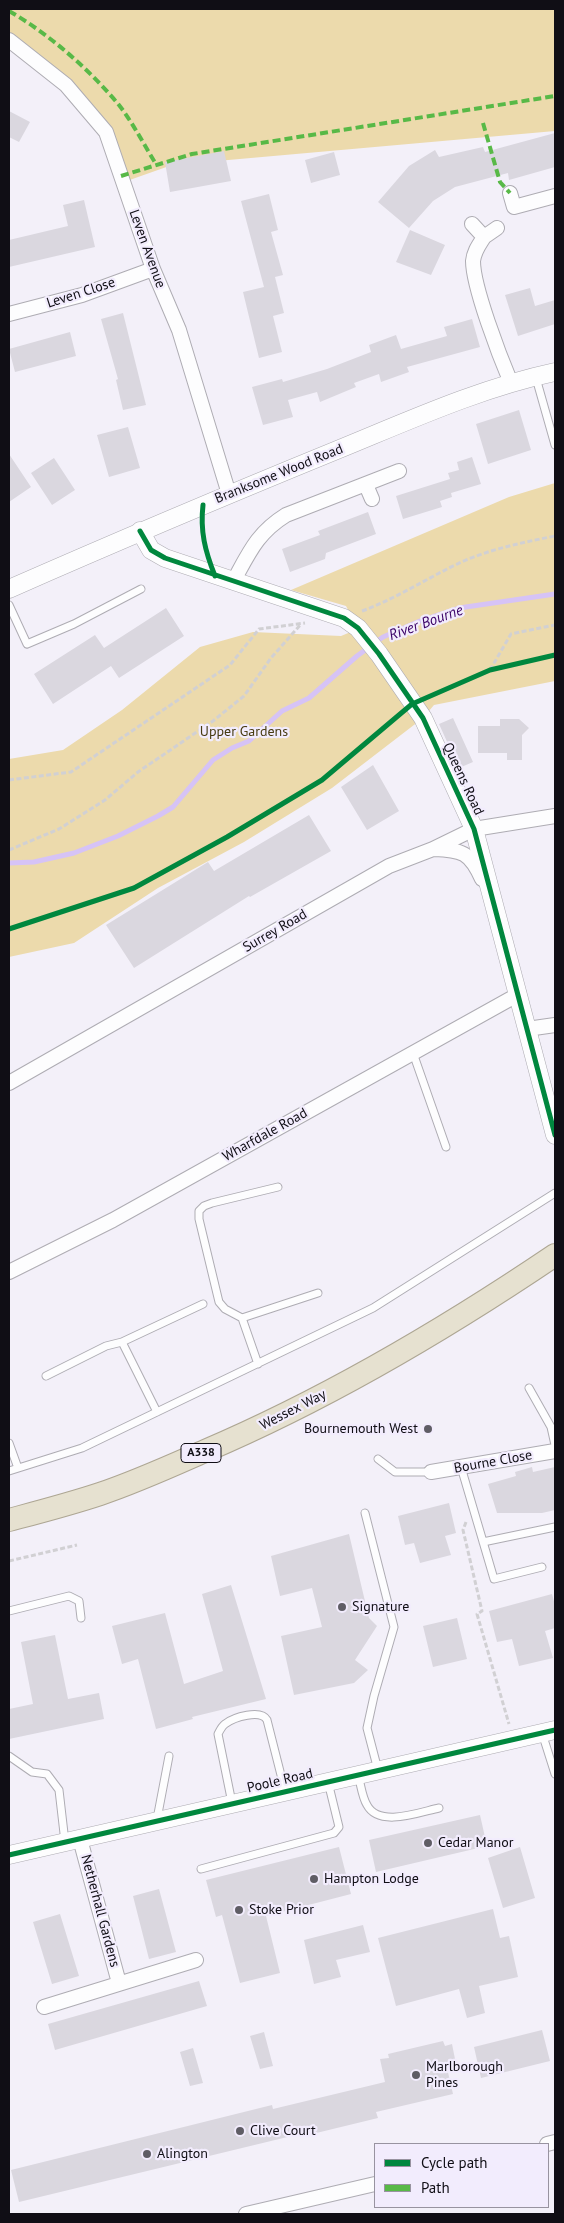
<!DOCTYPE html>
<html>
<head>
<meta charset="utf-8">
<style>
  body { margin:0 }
  #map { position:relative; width:564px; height:2223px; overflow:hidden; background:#f3f0f9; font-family:"PT Sans",sans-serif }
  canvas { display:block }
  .frame { position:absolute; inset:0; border:10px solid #100e15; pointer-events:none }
  .legend { position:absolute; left:374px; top:2143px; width:175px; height:65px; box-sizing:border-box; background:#f2ecfd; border:1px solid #9893a0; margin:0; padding:6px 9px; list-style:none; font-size:15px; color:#100e15 }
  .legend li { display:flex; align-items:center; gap:10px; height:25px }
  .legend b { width:25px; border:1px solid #9893a0 }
</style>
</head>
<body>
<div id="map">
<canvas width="564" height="2223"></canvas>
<div class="frame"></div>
<ul class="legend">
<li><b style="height:6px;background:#00873e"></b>Cycle path</li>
<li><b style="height:6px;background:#58b947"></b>Path</li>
</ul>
</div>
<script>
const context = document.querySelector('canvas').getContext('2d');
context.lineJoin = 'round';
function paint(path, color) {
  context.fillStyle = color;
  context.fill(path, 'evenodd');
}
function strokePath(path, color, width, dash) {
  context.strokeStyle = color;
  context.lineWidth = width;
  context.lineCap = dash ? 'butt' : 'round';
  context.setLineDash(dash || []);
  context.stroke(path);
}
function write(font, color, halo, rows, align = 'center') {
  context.font = font + ' "PT Sans",sans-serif';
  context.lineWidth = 4.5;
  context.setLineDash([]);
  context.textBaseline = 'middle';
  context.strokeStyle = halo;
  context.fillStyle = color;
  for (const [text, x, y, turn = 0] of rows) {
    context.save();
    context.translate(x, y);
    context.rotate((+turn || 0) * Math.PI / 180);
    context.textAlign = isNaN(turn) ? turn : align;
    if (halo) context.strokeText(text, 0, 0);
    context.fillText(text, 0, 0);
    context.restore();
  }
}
const green = new Path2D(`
  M9,9h546v122l-383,34 -48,17 -18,-50 -97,-92z
  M555,483v198l-121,24 -11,13 -91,70 -88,54 -86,46 -84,55 -65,14v-198l54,-9 59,-40 78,-63 53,-15 88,4 17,-7 -12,-23 -55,-16 218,-93z`);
const stream = new Path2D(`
  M9,863l25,-1 40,-9 44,-17 40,-20 15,-9 40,-47 19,-12 17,-7 33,-30 27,-13 48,-42 26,-19 37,-16 39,-13 96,-14`);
const building = new Path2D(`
  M9,111l21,11 -11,20 -10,-5z
  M555,133v34l-46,13 -1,-7 -53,14 -22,14 -24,27 -31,-26 31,-36 26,-16 4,7 44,-10 2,5z
  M224,151l7,30 -61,11 -5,-30z
  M334,152l6,23 -29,8 -6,-23z
  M269,194l9,36 -7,2 12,43 -8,2 9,36 -11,3 9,36 -23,6 -16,-66 21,-5 -23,-86z
  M84,200l11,47 -86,20v-27l59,-14 -5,-21z
  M410,230l35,15 -14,30 -35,-13z
  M530,288l5,18 20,-6v24l-37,12 -13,-41z
  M123,313l23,92 -23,5 -7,-30 2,-1 -17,-60z
  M472,319l8,28 -73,20 2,5 -28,10 -2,-8 -25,9 2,4 -36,15 -3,-10 -29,8 5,17 -30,8 -11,-38 30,-8 1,3 44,-13 44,-17 -2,-7 27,-10 5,14 46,-13 -3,-9z
  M70,332l6,24 -61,16 -6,-23z
  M519,410l12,40 -43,14 -12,-40z
  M128,427l12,41 -31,9 -12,-42z
  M9,454l22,33 -22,15z
  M472,457l9,27 -30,9 1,4 -12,4 2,6 -39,12 -7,-23 54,-17 -2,-6 11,-3 -2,-8z
  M54,458l21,32 -23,15 -21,-32z
  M368,512l8,22 -50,19 -1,6 -35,13 -8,-23 38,-14 -2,-4z
  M166,608l18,28 -65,42 -8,-12 -58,38 -19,-30 61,-39 9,13z
  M453,718l20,44 -14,6 -20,-44z
  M500,719h19l10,9 -7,7v25h-15v-7h-29v-27h22z
  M373,765l26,46 -32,19 -26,-43z
  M309,815l22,36 -81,46 -1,-1 -115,72 -28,-43 102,-63 6,9z
  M532,1467l1,5 22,-5v43l-13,3h-45l-9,-29 28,-8 -1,-4z
  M449,1503l7,30 -11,3 6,19 -31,8 -6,-20 -9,2 -7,-29z
  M349,1534l20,84 8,8 -22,34 13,10 -14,13 -60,12 -13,-59 41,-9 -10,-39 -32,8 -9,-40z
  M231,1585l35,114 -74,18 1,2 -37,10 -18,-70 -16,5 -10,-38 53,-13 19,71 39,-13 -21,-77z
  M552,1594l3,11v23l-10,3 8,27 -34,8 -7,-27 -15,3 -8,-31z
  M457,1618l10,41 -34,8 -10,-41z
  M55,1635l13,64 31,-6 5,26 -95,20v-30l24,-5 -12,-62z
  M480,1815l7,31 -111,26 -7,-32z
  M339,1847l12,47 -85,22 14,57 -40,10 -18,-68 -6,2 -10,-37z
  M520,1847l15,51 -32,10 -15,-50z
  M159,1889l17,63 -27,7 -16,-63z
  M493,1909l7,29 9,-2 9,41 -39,9 6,27 -18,5 -8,-29 -63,17 -18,-68z
  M60,1914l19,62 -27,8 -19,-62z
  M363,1925l7,27 -34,8 5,17 -27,7 -10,-44z
  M199,1981l8,25 -152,44 -7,-26z
  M542,2030l8,31 -69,17 -7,-31z
  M264,2032l9,34 -13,3 -10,-33z
  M443,2041l2,5 7,-2 3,15 -4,1 2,7 -6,1 6,26 -77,18 2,6 -74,18v-3l-285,69 -8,-32 261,-65 1,4 112,-27 -5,-23 9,-1 -1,-4z
  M193,2048l10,35 -13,3 -10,-34z`);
const path = new Path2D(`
  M362,611c36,-13 68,-35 104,-51 29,-12 59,-18 89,-24
  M490,670l21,-36 44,-9
  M9,780l62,-8 159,-107 29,-36 46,-6
  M9,850l50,-21 46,-29 33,-28 75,-51 31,-25 27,-38 30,-34
  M466,1522l-3,8 19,81 -5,3 32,110
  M9,1561l68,-16`);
const service = new Path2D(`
  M536,378l19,67
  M9,605l18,39 47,-20 67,-35
  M413,1053l33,94
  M242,1318l-17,-9 -6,-7 -20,-83v-8l5,-5 8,-3 66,-16
  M258,1364l-16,-46 76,-25
  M46,1376l60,-30 16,-4
  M529,1388l22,39 4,18
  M157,1412l-35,-70 81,-38
  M9,1443l9,25
  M378,1459l17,13h36
  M461,1467l33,112 48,-12
  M9,1471l73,-23 291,-140 182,-115
  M365,1513l29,114 -20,69 -7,32 11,42
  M483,1542l72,-15
  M9,1611l60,-15 10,5 2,17
  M542,1733l13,41
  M9,1756l23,16 15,2 12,16 6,52
  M358,1775c3,10 4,22 9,30 12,23 53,7 72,3
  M232,1803l-14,-69c2,-4 4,-8 7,-10 9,-7 36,-15 42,-4l18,71
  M157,1819l12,-63
  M201,1869l133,-36 5,-6 -11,-45`);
const minor = new Path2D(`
  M9,40l57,45 40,47 47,137 26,61 50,164
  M510,193l4,14 41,-11
  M472,224l12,13c-5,8 -10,14 -11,24 0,26 27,96 38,122
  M484,237l13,-9
  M9,314l73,-19 71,-26
  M366,485l6,14
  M233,582c16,-29 24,-49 53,-67l113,-44
  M434,849c28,1 36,3 48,30
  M527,1029l28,-4
  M9,1083l380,-217 44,-17 41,-20 81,-13
  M9,1272l104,-52 406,-226
  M431,1472l124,-21
  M80,1839l39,144
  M44,2007l152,-47
  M547,2144l8,-2
  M246,2214l129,-30`);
const tertiary = new Path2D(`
  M140,531l11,19 14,8 179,60 14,10 21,26 44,64 51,111 81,306
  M9,589c109,-48 218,-94 328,-139 71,-29 143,-62 218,-78
  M9,1855l546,-125`);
const trunk = new Path2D(`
  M9,1520c30,-8 61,-16 91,-26 36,-12 71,-28 105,-43 124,-53 239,-121 350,-196`);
const quiet = new Path2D(`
  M9,11c40,23 80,58 110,94 14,18 25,40 37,59
  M483,123l17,59 10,11
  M121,176l71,-22 363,-58`);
const cycleway = new Path2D(`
  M203,505c-3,26 2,46 12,71
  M140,531l11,19 14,8 179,60 14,10 21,26 44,64 51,111 81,306
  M9,929l125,-41 93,-51 95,-57 90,-76 78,-34 65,-15
  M9,1855l546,-125`);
const markers = [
  [428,1429,5,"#5f5d65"],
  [342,1607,5,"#5f5d65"],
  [428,1843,5,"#5f5d65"],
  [314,1879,5,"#5f5d65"],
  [239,1910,5,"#5f5d65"],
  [416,2075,5,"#5f5d65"],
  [240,2131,5,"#5f5d65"],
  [147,2154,5,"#5f5d65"]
];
const shields = [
  [201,1453,40]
];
const shieldNames = [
  ["A338",201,1453]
];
const streetNames = [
  ["Leven Avenue",147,249,70],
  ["Leven Close",81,293,-18],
  ["Branksome Wood Road",279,474,-22],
  ["Queens Road",463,779,65],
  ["Surrey Road",275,931,-30],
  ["Wharfdale Road",265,1135,-29],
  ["Wessex Way",293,1410,-27],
  ["Bourne Close",493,1462,-10],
  ["Poole Road",280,1781,-13],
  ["Netherhall Gardens",100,1911,75]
];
const parkNames = [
  ["Upper Gardens",244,732]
];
const poiNames = [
  ["Bournemouth West",418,1429,"right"],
  ["Signature",352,1607],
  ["Cedar Manor",438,1843],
  ["Hampton Lodge",324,1879],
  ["Stoke Prior",249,1910],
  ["Marlborough",426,2067],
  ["Pines",426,2083],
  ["Clive Court",250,2131],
  ["Alington",157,2154]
];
const waterNames = [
  ["River Bourne",426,623,-20]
];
paint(green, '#ecdaac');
strokePath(stream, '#d6c3f6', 5);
paint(building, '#dad7df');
strokePath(service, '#aeacb3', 9);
strokePath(minor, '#aeacb3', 16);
strokePath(tertiary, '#aeacb3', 19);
strokePath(trunk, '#ada693', 24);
strokePath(path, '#d1d0d3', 3, [5, 2.5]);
strokePath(service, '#fdfdfe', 7);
strokePath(minor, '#fdfdfe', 14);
strokePath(tertiary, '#fdfdfe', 18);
strokePath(trunk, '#e6e1d0', 22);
strokePath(quiet, '#58b947', 4, [8, 4]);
strokePath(cycleway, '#00873e', 5);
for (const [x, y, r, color] of markers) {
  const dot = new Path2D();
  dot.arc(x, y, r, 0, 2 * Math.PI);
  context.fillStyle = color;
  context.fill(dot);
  strokePath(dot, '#f2ecfd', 2);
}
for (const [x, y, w] of shields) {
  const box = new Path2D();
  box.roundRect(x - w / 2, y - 9.5, w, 19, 4);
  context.fillStyle = '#f2ecfd';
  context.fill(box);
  strokePath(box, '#100e15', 1);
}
write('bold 12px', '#100e15', null, shieldNames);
write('14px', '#100e15', '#f2ecfd', streetNames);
write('14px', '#473a10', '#f2ecfd', parkNames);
write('14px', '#100e15', '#f2ecfd', poiNames, 'left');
write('italic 15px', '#3a0066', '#f2ecfd', waterNames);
</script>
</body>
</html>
